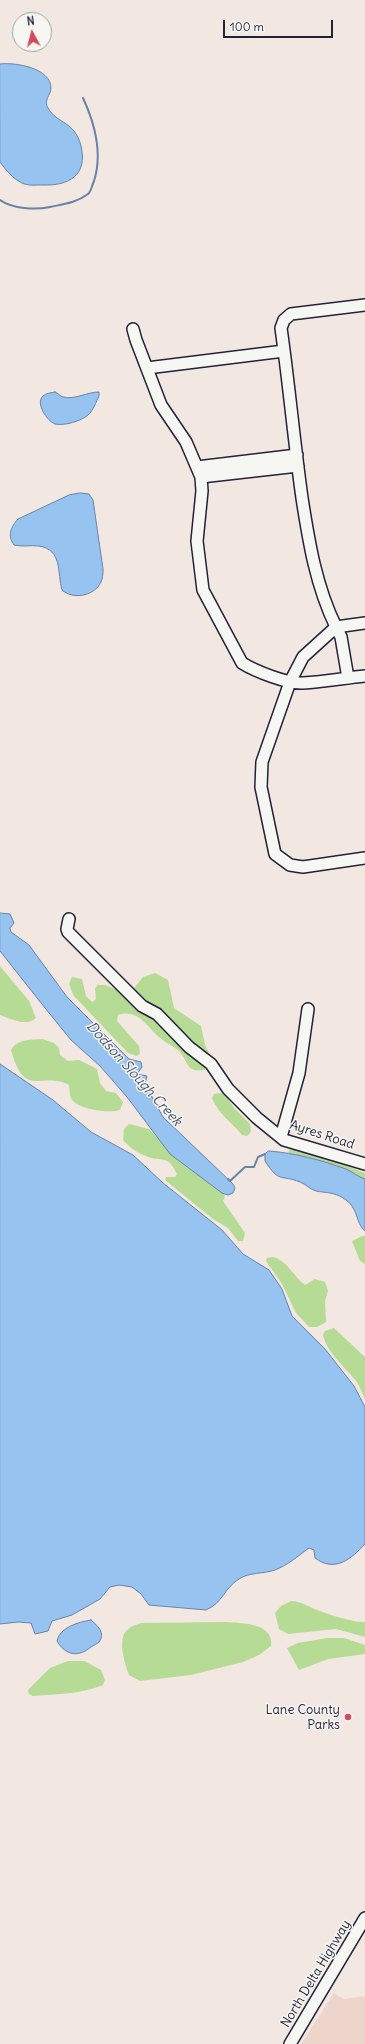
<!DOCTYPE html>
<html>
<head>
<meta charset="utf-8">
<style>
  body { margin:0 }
  #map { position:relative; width:365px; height:2044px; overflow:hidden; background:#f2e7e1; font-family:Delius,sans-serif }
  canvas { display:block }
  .north { position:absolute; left:12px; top:12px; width:40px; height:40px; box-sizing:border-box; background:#f6f6f2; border:1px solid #a1a1a9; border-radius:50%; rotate:353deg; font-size:11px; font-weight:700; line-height:16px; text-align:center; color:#22223b }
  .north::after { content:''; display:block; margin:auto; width:14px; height:18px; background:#d1495b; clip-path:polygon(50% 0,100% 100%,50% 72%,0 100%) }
  .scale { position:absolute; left:223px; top:20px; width:110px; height:18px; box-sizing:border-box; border:2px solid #22223b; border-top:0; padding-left:5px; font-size:12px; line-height:14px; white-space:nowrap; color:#22223b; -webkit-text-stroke:3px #f6f6f2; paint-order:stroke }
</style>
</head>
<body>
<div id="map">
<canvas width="365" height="2044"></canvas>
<div class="north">N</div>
<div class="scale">100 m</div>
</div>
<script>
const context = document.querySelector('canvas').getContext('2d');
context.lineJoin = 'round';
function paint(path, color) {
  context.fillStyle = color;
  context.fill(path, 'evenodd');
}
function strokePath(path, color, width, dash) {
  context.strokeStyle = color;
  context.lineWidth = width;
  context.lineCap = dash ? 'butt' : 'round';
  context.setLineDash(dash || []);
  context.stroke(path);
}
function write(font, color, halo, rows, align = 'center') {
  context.font = font + ' Delius,sans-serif';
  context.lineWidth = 3;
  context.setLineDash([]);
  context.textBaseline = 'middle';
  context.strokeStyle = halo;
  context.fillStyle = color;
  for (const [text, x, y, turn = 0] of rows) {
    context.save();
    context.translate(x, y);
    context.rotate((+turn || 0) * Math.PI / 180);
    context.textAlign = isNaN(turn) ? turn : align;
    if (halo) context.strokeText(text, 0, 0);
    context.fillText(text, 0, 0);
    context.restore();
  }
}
const built = new Path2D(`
  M334,1993l10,6 21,-3v48h-64z`);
const green = new Path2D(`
  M0,966l29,35 7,17c-10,9 -25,1 -36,-3z
  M155,973l13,7 6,28 27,18 4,19 6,13 -6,12c-20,3 -16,-9 -27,-20 -5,-4 -12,-7 -18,-12 -13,-11 -22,-30 -42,-23l-1,6 22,25 1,7 -3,3 -9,-3 -54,-57 -5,-12 3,-7 10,2 4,17 6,6 4,-3 -1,-10 2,-4h8l15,6 14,-3 9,-11z
  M42,1039l12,4 5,5 1,7 8,6 11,-1 18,9 3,14 6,8 10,2 7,9 -3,8c-10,4 -45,-1 -49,-12 -2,-4 -1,-9 -2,-13 -27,-15 -44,16 -58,-35 6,-11 19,-10 31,-11z
  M220,1093l5,1 9,14 16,16 1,8 -4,4 -5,-1c-12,-15 -22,-19 -30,-37l2,-4z
  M129,1124l20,5 28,29 22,18 19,11 7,9 -2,5 22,32 -2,8h-5l-10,-13 -15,-9 -48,-39 1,-3h9l2,-3c-10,-21 -15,-11 -31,-18 -9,-3 -17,-9 -23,-16l1,-11z
  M300,1148l65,25v6l-10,-3 -3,-4 -40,-14 -24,-5 1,-3z
  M362,1236h3v28l-5,-3 -8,-20z
  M273,1257c15,4 20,19 32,28l10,-6 10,3 3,9 -3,10 1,21 -9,5h-8l-13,-14 -14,-29 -16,-23 1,-3z
  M334,1328l31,29v42c-3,-6 -5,-13 -9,-18 -11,-14 -29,-28 -33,-46l2,-4z
  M291,1601c11,0 19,7 29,10 10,4 36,12 45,11v15l-29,-8 -48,5 -9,-5 -4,-16 6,-7z
  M226,1622c16,1 48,1 45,24l-12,9 -16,7 -52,13 -51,6 -11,-6c-4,-11 -12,-35 -2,-45 4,-4 9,-5 14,-7z
  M327,1638h17l21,7v9l-37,5 -29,11 -12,-22 11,-5z
  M68,1661h16l17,9 4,10 -2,5c-22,9 -46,9 -70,11l-4,-2 -1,-4 22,-22z`);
const water = new Path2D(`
  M0,64c15,-2 51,4 51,24 0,7 -8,12 -3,20 9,16 27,13 33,38 7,29 -12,40 -38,39 -7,0 -15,1 -21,-2 -10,-5 -16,-13 -22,-21z
  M55,392c3,1 5,4 8,5 12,3 24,-5 36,-5v4c-3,6 -6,15 -11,19 -7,6 -23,11 -33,9 -8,-3 -20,-21 -12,-28 3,-3 8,-3 12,-4z
  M80,493l9,1 4,6 10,69c0,3 0,7 -1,10 -4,16 -28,22 -40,11 -5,-17 1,-40 -23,-44 -9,-1 -16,1 -25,-1 -7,-10 -3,-18 4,-26l51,-24z
  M0,913l10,1 4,9 -4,5 1,4 18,13 38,52 62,62 12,3 1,5 -5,7 10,2 -2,8 18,33 70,67 2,4 -2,5 -5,2 -6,-2 -52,-39 -43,-57 -27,-31 -29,-26 -30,-37 -41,-52z
  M0,1064l53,36 38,32 42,23 30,28 59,47 21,24 26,16 13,19 10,27 33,33 29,37 11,21v137c-14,15 -30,29 -50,14l-1,-8 -5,-2c-11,8 -21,17 -34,22 -11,4 -26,2 -36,9 -15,9 -16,24 -33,31l-57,-5 -8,-11 -9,-7 -13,-2 -9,2 -10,12 -28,16 -20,6 -4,10 -13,3 -4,-11 -13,-1 -18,2z
  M269,1151c26,2 52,9 77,18 7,3 12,8 19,10v52c-10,-8 -6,-24 -22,-33 -9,-6 -17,-5 -27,-7 -7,-2 -10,-7 -16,-9 -20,-8 -20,2 -35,-21v-7z
  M91,1620c6,5 15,13 8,22 -2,2 -5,3 -8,5 -13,11 -26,8 -34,-6 3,-14 22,-19 34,-21z`);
const stream = new Path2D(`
  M0,200c13,9 35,10 50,7 14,-3 26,-4 38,-13 3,-2 4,-9 6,-13 9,-28 1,-57 -11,-83
  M228,1179l2,2 15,-14h9l4,-10 7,-3`);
const minor = new Path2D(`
  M365,305l-74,9 -7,6 -3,8c8,56 13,113 21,170 7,45 14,88 34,129l29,-4
  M133,329l3,11 25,65 25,37 15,35 1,14 -5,50 6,49 39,73c13,8 45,21 61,20 21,-1 42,-5 62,-7
  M147,368l137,-17
  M197,467l100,-12
  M201,477l97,-11
  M348,678l-7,-41 -5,-10 -33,30 -13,25 -28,80 -1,25 14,67 15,11 13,2 62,-9
  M69,919l-2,10 1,3 74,74 15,8 32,33 22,17 17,25 29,29 27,22 81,24
  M281,1137l18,-64 9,-64
  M290,2044l75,-126`);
const markers = [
  [348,1717,4,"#d1495b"]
];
const streetNames = [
  ["Ayres Road",322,1135,18],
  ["North Delta Highway",316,1974,-59]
];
const poiNames = [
  ["Lane County",340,1710],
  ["Parks",340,1725]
];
const waterNames = [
  ["Dodson Slough Creek",134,1074,48]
];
paint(built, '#edd5cc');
paint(green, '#b6db95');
paint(water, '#96c3f0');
strokePath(water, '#6883a8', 1);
strokePath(stream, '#6883a8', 2);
strokePath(minor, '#22223b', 14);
strokePath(minor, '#f6f6f2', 11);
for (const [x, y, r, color] of markers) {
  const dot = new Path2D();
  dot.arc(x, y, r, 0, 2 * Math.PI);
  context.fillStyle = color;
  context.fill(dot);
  strokePath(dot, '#f6f6f2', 1.5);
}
write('13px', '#22223b', '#f6f6f2', streetNames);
write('13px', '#22223b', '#f6f6f2', poiNames, 'right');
write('italic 14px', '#455271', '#f6f6f2', waterNames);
</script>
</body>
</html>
